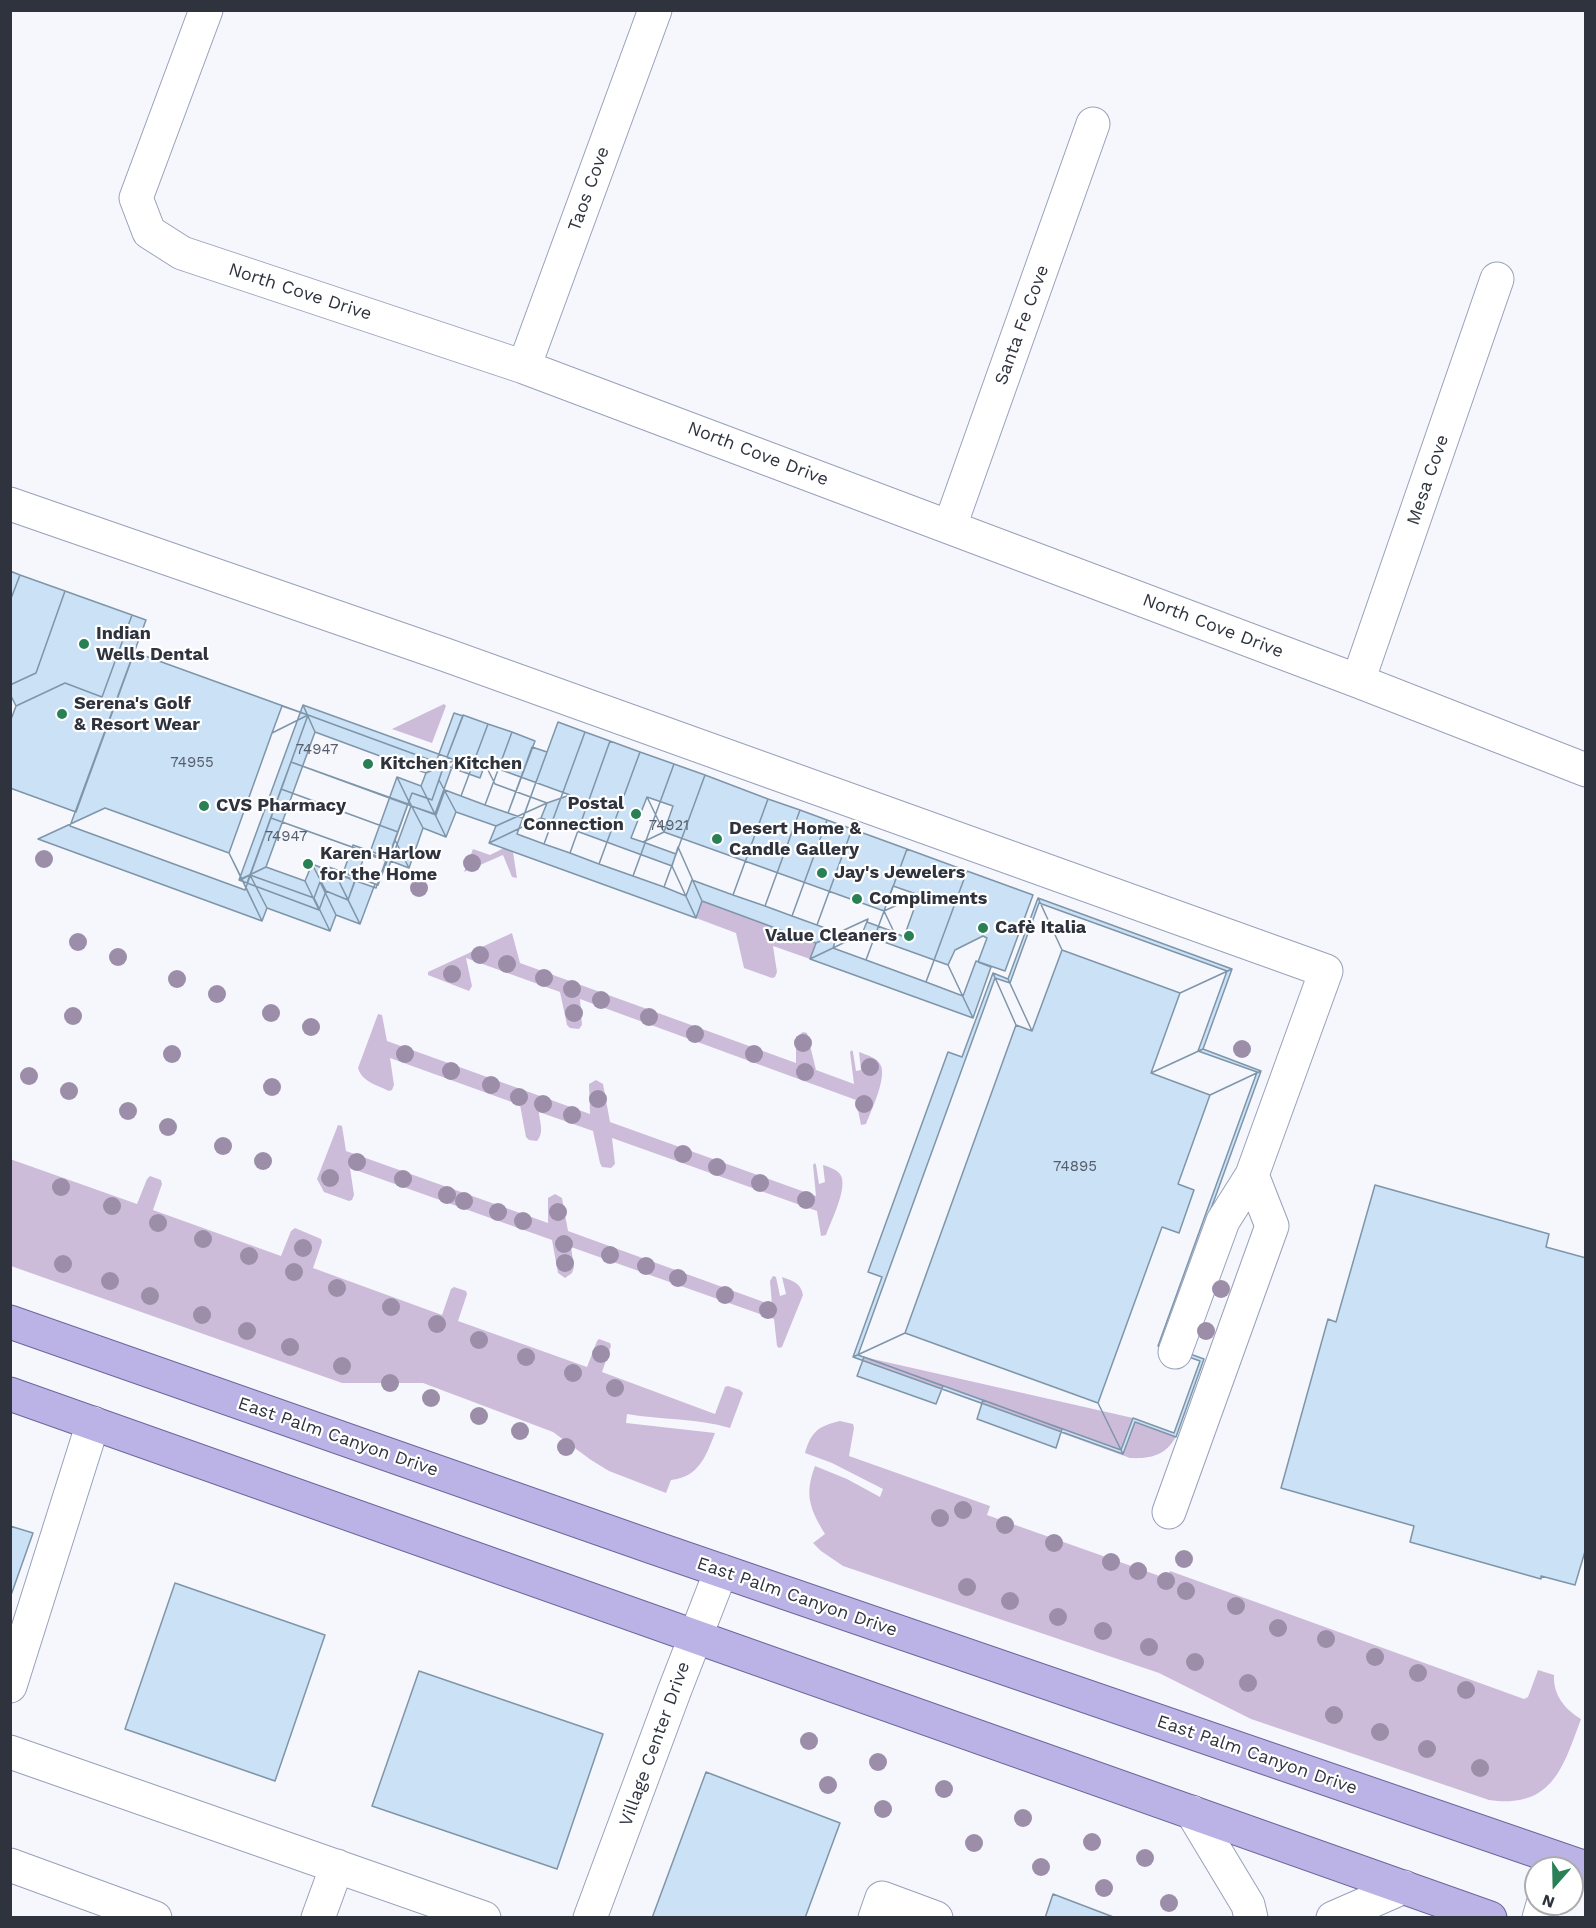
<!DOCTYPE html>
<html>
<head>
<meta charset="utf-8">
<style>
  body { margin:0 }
  #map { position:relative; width:1596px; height:1928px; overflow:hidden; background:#f5f7fd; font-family:"Work Sans",sans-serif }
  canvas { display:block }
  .frame { position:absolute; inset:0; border:12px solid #2f333d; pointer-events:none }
  .north { position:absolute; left:1524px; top:1856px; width:60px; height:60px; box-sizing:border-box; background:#fff; border:2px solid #acadb1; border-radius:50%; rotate:200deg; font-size:16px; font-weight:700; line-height:24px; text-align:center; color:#2f333d }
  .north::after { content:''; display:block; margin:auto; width:21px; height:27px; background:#298054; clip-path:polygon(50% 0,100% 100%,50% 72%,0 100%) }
</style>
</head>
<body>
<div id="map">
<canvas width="1596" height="1928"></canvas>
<div class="frame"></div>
<div class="north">N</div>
</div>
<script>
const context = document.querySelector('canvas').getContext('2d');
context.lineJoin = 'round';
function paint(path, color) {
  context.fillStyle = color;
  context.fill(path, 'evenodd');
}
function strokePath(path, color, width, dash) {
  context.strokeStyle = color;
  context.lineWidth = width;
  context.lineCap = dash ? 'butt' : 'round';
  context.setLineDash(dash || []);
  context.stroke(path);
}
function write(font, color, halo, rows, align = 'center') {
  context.font = font + ' "Work Sans",sans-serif';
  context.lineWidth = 4.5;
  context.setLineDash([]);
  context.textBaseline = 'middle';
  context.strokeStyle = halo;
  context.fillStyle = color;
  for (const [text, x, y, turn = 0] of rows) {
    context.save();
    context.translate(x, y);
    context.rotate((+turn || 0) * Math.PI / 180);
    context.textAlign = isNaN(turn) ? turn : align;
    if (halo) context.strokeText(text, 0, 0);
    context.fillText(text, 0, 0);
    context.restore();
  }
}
const green = new Path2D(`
  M444,704l2,2 -14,37 -40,-14z
  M504,848l9,4 4,26 -5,-1 -9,-22 -39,17 9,-23 17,6z
  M702,901l114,42 -6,16 -37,-13 4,26 -2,5 -3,1 -28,-10 -8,-35 -40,-15z
  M512,933l8,30 276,100v-26l7,-5 4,1 9,37 38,14 -4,-32 2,-2 1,2 3,19 5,-1 -2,-18c7,3 17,5 21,12 8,12 -9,47 -14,60l-5,1 -5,-25 -276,-101 2,26 -3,4 -9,-1 -3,-3 -7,-33 -94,-34 6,28 -3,5 -41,-16v-3z
  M378,1014l4,1 5,26 203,73 -1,-30 7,-4 7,4 7,38 206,74 -3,-31 2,-2 1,2 3,19 6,-2 -2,-17c6,2 13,4 17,9 9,12 -9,47 -14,61l-5,1 -4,-25 -205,-73 3,26 -4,4 -9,-1 -2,-4 -7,-32 -54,-19c0,9 6,20 -2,29l-8,-1 -3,-3 -6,-32 -130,-47 4,27 -2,5 -3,1c-12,-6 -27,-9 -31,-23z
  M338,1125l4,1 4,25 202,72v-25l7,-4 7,4 6,33 204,74 -2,-24 3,-5 3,1 4,19 6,-2 -4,-17c11,4 19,6 21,18l-21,52 -3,1 -2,-2 -3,-27 -203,-72 3,20 -2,6 -7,5 -7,-5 -6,-33 -202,-72 4,27 -2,5 -3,1 -25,-9 -7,-13z
  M10,1159l127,45 10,-25 3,-3 11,4 1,4 -9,26 128,46 10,-25 4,-3 26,11 1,3 -9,26 129,47 9,-26 3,-2 12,4 1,3 -9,27 129,46 10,-26 2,-2 11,4 1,3 -9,26 113,42 10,-27 3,-1 12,4 3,3 -13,35c-33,-10 -69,-8 -103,-14l-1,9 89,10c-9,23 -16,44 -44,47l-5,13 -57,-22 -18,-11 -38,-28 -130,-49h-81l-331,-117z
  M864,1357l269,61 44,16c-9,21 -26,25 -47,24l-267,-97z
  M840,1421l13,3 1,4 -5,28 141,50 -3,9 181,64 2,-8 354,128 4,-2 10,-27 16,5c-1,19 10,34 27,44 -18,49 -29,90 -92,81l-238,-81 -92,-46 -316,-107 -22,-15 -8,-8 12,-9c-15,-25 -21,-39 -10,-68l32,13 33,18 3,-8 -51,-26 -27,-10c6,-21 13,-27 35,-32z`);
const building = new Path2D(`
  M10,571l10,4 -10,26z
  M20,575l45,16 -29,82 -26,12v-84z
  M65,591l67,24 -30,82 -37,-14 -49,23 -6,-12v-9l26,-12z
  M132,615l14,5 -70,192 -66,-24v-66l6,-16 49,-23 37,14z
  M134,652l174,63 -63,175 -175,-64z
  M303,705l152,55 -29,13 -111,-41z
  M303,705l12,27 -49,135 -27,13z
  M282,706l26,9 -36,18z
  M454,713l9,3 -19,49 -8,-3z
  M308,715l136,50 19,-50 25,9 -27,72 -16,-6 -9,25 -145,-53z
  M308,715l136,50 -12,35 -20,-7 -34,92 -52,-19 -12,32 -64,-23z
  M308,715l-58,160 -8,4 -13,-26 43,-120z
  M558,722l27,10 -41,112 -27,-10z
  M488,724l24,8 -27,73 -24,-9z
  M512,732l23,9 -27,72 -23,-8z
  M585,732l25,9 -40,112 -26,-9z
  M610,741l30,11 -41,112 -29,-11z
  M532,747l15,5 -24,66 -15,-5z
  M640,752l34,12 -41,112 -34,-12z
  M455,760l-3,7 -17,47 -14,-28 5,-13z
  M291,762l117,42 -10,28 -117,-43z
  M485,764l10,20 52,19 -51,23 -40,-14 -17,-32 5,-15 36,13z
  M485,764l85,31 -23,8 -52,-19z
  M674,764l31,11 -41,112 -31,-11z
  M705,775l63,24 -35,96 -41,-15 -6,16 -22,-9z
  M397,777l24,9 14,28 -24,-8z
  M397,777l14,29 -23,63 -3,-2 2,-6 -18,-6z
  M439,780l17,32 -10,25 -19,-39 5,2z
  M281,789l117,43 -10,28 -117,-42z
  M412,793l15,5 19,39 -23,-9 -14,-27z
  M647,797l26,9 -9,26z
  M647,797l17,35 -21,10 -12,-4z
  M768,799l32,11 -35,96 -32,-11z
  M409,801l14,27 -14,40 -14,-28z
  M547,803l-6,15 -52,25 7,-17z
  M105,808l124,45 33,68 -224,-82z
  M800,810l27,10 -35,96 -27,-10z
  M271,818l95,34 -18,48 -22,-9 -7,19 -72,-27z
  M541,818l131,48 24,52 -207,-75z
  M827,820l25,9 -35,96 -25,-9z
  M852,829l55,20 -41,111 -33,-12 5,-15 -21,-8z
  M664,832l220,79 10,21 -27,-10 1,-3 -52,24 -114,-42 -24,-54 -2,7 -33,-12z
  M395,840l14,28 -21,-8z
  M353,845l34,12 -11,31 -34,-12z
  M678,847l24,54 -6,17 -24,-52z
  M907,849l60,22 -41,111 -60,-22z
  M312,864l23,9 13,27 -22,-9z
  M312,864l14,27 -7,19 -14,-29z
  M326,866l7,3 27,55 -24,-9 -16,-33z
  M266,867l39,14 14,29 -80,-30z
  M333,869l42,15 -15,40 -12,-24z
  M967,871l66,24 -28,76 -29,-10 -13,35 -37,-14z
  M335,873l20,7 -7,20z
  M250,875l64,23 16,33 -63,-23z
  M250,875l17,33 -5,13 -20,-42z
  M320,882l16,33 -6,16 -16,-33z
  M893,886l26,9 -35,16z
  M919,895l-15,42 -10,-5 -10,-21z
  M1038,898l194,71 -52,24 -118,-43z
  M1038,898l24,52 -30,81 -24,-52z
  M1039,903l188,68 -29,80 59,21 -99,274 42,15 -26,72 -41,-15 -12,32 -263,-95 137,-377 15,5z
  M868,919l-6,15 -52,25 6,-16z
  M862,934l86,31 25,53 -163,-59z
  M983,936l4,2 -9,24 13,5 -18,51 -25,-53 7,-15z
  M1232,969l-29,80 -52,24 29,-80z
  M993,973l23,52 -111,308 -52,24 29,-80 -14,-5 80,-220 14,5z
  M993,973l15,6 24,52 -16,-6z
  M1203,1049l58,22 -51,24 -59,-22z
  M1261,1071l-99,273 42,15 -28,78 -41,-15 -12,32 -25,-51 64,-176 17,6 15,-43 -16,-6 32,-89z
  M1375,1185l174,49 -3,13 40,11v290l-11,37 -34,-9v3l-131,-37 4,-16 -133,-38 47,-169 8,3z
  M905,1333l193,70 25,51 -270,-97z
  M864,1357l79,29 -7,18 -79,-28z
  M983,1400l79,29 -6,19 -79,-29z
  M10,1526l23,7 -23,65z
  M175,1583l150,52 -50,146 -150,-52z
  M419,1671l184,63 -46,135 -185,-63z
  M706,1772l134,51 -35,95h-153z
  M1053,1894l63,24h-71z`);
const minor = new Path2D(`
  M206,10l-70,188 13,34 33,21 342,114 834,314 228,89
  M524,367l131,-357
  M10,504l436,151 880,316 -74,204 20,51 -103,286
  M950,526l143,-402
  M1358,681l139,-402
  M1175,1352l48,-131 29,-46
  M10,1686l83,-263
  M10,1752l474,166
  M1192,1812l56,93 3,13
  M10,1865l145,53
  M318,1918l19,-52
  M590,1918l84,-226 47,-121
  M875,1918l7,-20 54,20
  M1333,1918l71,-31
  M1539,1918l4,-14`);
const major = new Path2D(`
  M10,1322l642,225 934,321
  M10,1394l1480,524`);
const trees = [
  [44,859],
  [472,863],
  [419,888],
  [78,942],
  [480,955],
  [118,957],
  [507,964],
  [452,974],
  [544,978],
  [177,979],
  [572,989],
  [217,994],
  [601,1000],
  [271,1013],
  [574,1013],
  [73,1016],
  [649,1017],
  [311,1027],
  [695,1034],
  [803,1043],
  [1242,1049],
  [172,1054],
  [405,1054],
  [754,1054],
  [870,1067],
  [451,1071],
  [805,1072],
  [29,1076],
  [491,1085],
  [272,1087],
  [69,1091],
  [519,1097],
  [598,1099],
  [543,1104],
  [864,1104],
  [128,1111],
  [572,1115],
  [168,1127],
  [223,1146],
  [683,1154],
  [263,1161],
  [357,1162],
  [717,1167],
  [330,1178],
  [403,1179],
  [760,1183],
  [61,1187],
  [447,1195],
  [806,1200],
  [464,1201],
  [112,1206],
  [498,1212],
  [558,1212],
  [523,1221],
  [158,1223],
  [203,1239],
  [564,1244],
  [303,1248],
  [610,1255],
  [249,1256],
  [565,1263],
  [63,1264],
  [646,1266],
  [294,1272],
  [678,1278],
  [110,1281],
  [337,1288],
  [1221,1289],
  [725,1295],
  [150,1296],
  [391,1307],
  [768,1310],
  [202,1315],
  [437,1324],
  [247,1331],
  [1206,1331],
  [479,1340],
  [290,1347],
  [601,1354],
  [526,1357],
  [342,1366],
  [573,1373],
  [390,1383],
  [615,1388],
  [431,1398],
  [479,1416],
  [520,1431],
  [566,1447],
  [963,1510],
  [940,1518],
  [1005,1525],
  [1054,1543],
  [1184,1559],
  [1111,1562],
  [1138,1571],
  [1166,1581],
  [967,1587],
  [1186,1591],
  [1010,1601],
  [1236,1606],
  [1058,1617],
  [1278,1628],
  [1103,1631],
  [1326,1639],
  [1149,1647],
  [1375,1657],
  [1195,1662],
  [1418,1673],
  [1248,1683],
  [1466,1690],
  [1334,1715],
  [1380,1732],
  [809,1741],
  [1427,1749],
  [878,1762],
  [1480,1768],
  [828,1785],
  [944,1789],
  [883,1809],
  [1023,1818],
  [1092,1842],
  [974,1843],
  [1145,1858],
  [1041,1867],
  [1104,1888],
  [1169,1903]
];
const markers = [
  [84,644,6,"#298054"],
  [62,714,6,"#298054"],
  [368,764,6,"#298054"],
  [204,806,6,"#298054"],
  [636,814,6,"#298054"],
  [717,839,6,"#298054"],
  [308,864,6,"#298054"],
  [822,873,6,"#298054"],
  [857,899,6,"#298054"],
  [983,928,6,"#298054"],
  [909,936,6,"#298054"]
];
const numberNames = [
  ["74947",317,750],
  ["74955",192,763],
  ["74921",669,826],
  ["74947",286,837],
  ["74895",1075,1167]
];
const streetNames = [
  ["Taos Cove",589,189,-70],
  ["North Cove Drive",300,292,18],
  ["Santa Fe Cove",1022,325,-70],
  ["North Cove Drive",758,454,21],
  ["Mesa Cove",1428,480,-71],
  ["North Cove Drive",1213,626,21],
  ["East Palm Canyon Drive",338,1437,19],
  ["East Palm Canyon Drive",797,1597,19],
  ["Village Center Drive",655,1744,-70],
  ["East Palm Canyon Drive",1257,1755,19]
];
const poiNames = [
  ["Indian",96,634],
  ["Wells Dental",96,655],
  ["Serena's Golf",74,704],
  ["& Resort Wear",74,725],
  ["Kitchen Kitchen",380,764],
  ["Postal",624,804,"right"],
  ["Connection",624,825,"right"],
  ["CVS Pharmacy",216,806],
  ["Desert Home &",729,829],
  ["Candle Gallery",729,850],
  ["Karen Harlow",320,854],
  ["for the Home",320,875],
  ["Jay's Jewelers",834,873],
  ["Compliments",869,899],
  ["Cafè Italia",995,928],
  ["Value Cleaners",897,936,"right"]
];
paint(green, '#cdbcd9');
paint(building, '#cae1f6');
strokePath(building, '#7f95a9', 1.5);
strokePath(minor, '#97a1ba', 35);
strokePath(major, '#6c669e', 35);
strokePath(minor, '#fff', 33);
strokePath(major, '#bbb3e5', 33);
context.fillStyle = '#9c8ea9';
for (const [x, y] of trees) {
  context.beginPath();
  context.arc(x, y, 9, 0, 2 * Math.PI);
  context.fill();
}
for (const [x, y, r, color] of markers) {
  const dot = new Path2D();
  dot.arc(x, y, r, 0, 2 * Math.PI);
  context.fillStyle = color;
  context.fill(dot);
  strokePath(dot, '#fff', 2);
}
write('15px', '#565e6b', null, numberNames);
write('18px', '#2f333d', '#fff', streetNames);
write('bold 18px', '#2f333d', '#fff', poiNames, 'left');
</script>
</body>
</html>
